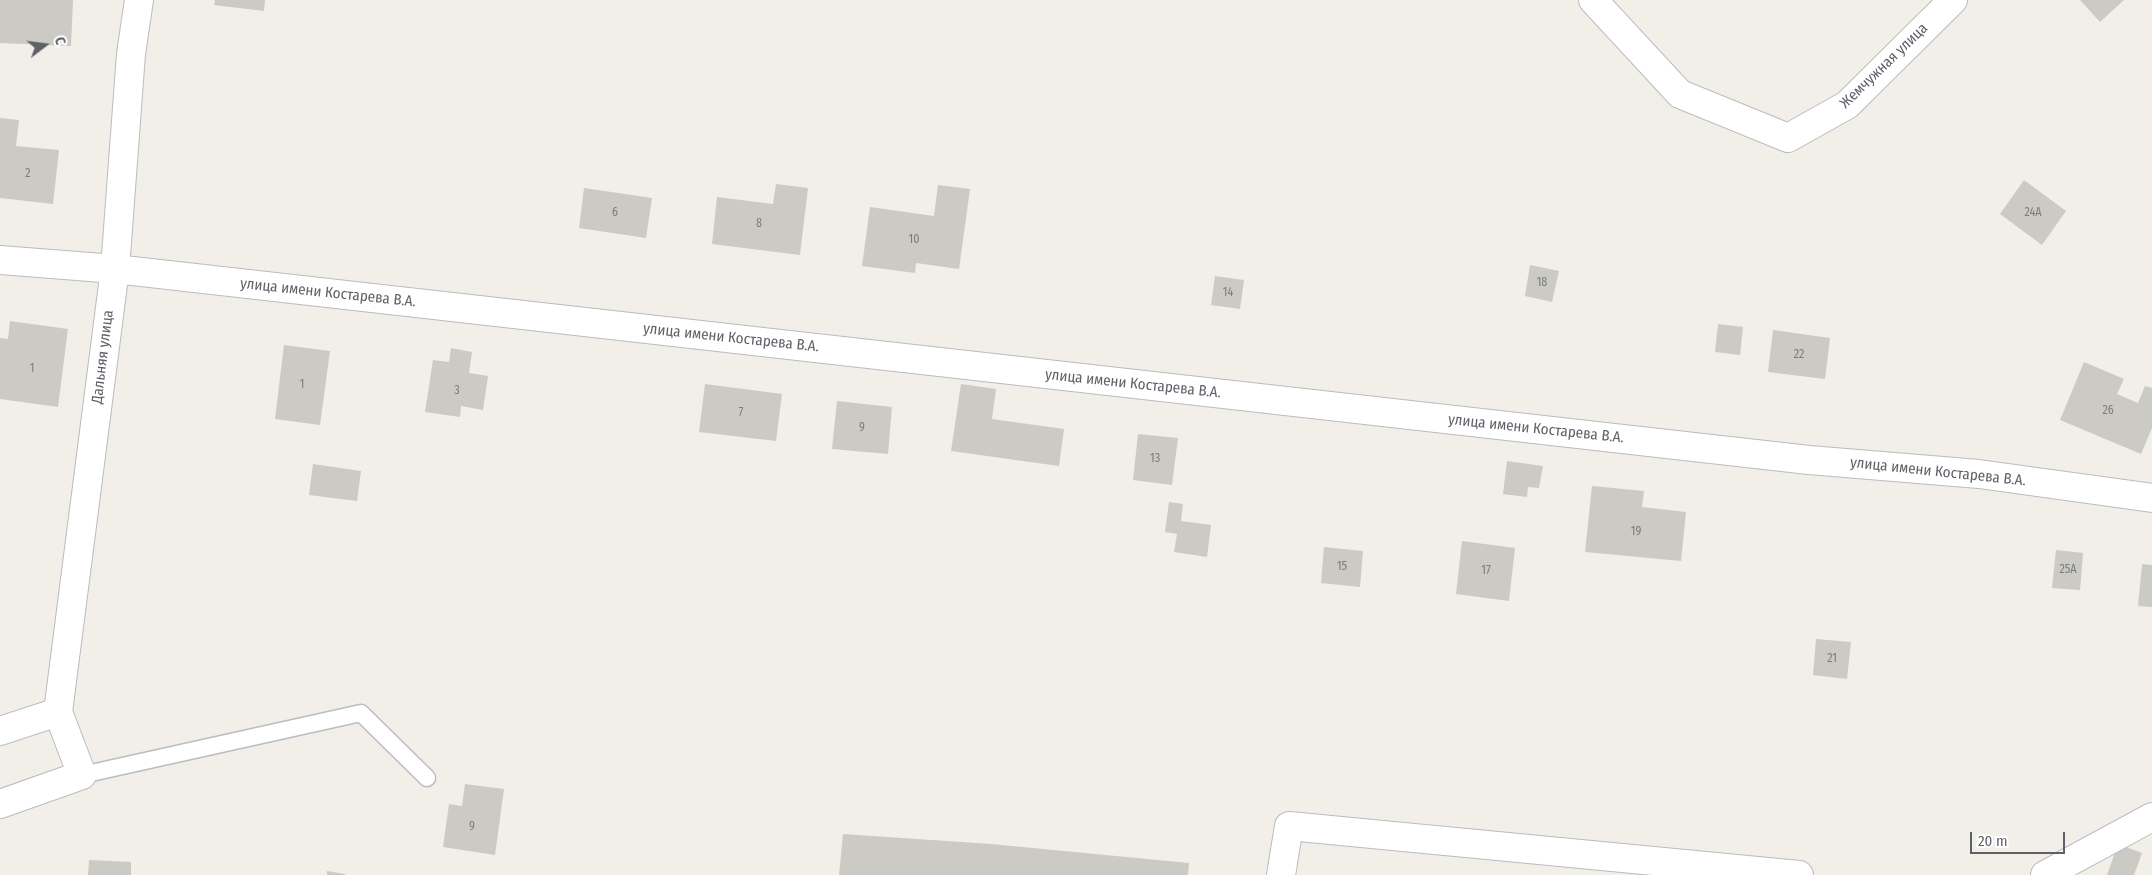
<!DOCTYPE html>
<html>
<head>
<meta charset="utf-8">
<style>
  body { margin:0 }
  #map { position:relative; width:2152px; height:875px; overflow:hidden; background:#f1efe7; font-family:"Fira Sans Condensed",sans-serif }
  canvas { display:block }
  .north { position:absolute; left:20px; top:20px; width:50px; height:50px; -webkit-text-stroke:4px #fff; paint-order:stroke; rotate:75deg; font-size:14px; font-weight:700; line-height:20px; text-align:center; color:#5e6268 }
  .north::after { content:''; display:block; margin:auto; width:18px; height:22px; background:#5e6268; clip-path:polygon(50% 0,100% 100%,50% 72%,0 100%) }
  .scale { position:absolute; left:1970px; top:832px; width:95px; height:22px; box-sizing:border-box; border:2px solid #5e6268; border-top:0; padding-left:6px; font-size:15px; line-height:18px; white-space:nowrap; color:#5e6268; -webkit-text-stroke:4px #fff; paint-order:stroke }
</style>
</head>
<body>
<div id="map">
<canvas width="2152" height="875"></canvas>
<div class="north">С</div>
<div class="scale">20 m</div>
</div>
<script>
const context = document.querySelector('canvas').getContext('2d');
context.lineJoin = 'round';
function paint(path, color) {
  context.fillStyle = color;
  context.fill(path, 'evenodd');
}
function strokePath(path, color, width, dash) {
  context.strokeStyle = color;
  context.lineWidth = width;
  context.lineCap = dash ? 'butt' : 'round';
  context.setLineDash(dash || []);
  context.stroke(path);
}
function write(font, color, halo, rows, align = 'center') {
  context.font = font + ' "Fira Sans Condensed",sans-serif';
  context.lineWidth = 5;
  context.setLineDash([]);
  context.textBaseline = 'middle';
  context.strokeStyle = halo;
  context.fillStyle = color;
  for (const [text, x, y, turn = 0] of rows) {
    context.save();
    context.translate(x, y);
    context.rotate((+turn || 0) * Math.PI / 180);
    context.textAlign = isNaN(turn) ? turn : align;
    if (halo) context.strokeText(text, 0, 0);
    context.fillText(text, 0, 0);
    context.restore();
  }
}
const building = new Path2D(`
  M0,0h73l-2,46 -71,-3z
  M215,0h50l-1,11 -50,-6z
  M2080,0h44l-24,22z
  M0,118l19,2 -3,26 43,4 -6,54 -53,-6z
  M2024,180l42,31 -24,34 -42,-31z
  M776,184l32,4 -8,67 -88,-11 5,-47 56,7z
  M938,185l32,4 -11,80 -43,-6 -1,10 -53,-7 8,-59 64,9z
  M584,188l68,10 -6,40 -67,-10z
  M1530,265l29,6 -7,31 -27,-6z
  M1215,276l29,4 -4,29 -29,-4z
  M10,321l58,8 -10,78 -58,-8v-61l8,1z
  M1718,324l25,3 -3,28 -25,-3z
  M1773,330l57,8 -5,41 -57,-7z
  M284,345l46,6 -10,74 -45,-6z
  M451,348l21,4 -3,21 19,3 -5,34 -22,-4 -1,11 -35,-5 8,-52 16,2z
  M2084,362l40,17 -7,15 21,9 7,-17 7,2v40l-11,26 -81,-34z
  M705,384l77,10 -6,47 -77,-9z
  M961,384l35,5 -4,30 72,10 -5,37 -108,-15z
  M837,401l55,6 -4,47 -56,-5z
  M1138,434l40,4 -6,47 -39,-5z
  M1507,461l36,5 -4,22 -11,-1 -1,10 -24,-3z
  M313,464l48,7 -4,30 -48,-6z
  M1592,486l52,5 -2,16 44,5 -5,49 -96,-9z
  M1169,502l14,2 -2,17 30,4 -4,32 -33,-5 3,-18 -12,-2z
  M1462,541l53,7 -6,53 -53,-7z
  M1324,547l39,4 -3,36 -39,-4z
  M2056,550l27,3 -3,37 -28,-2z
  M2142,564l10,1v42l-14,-1z
  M1816,639l35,3 -4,37 -34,-4z
  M465,784l39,5 -9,66 -52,-8 6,-43 13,2z
  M843,834l148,10 198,19 -1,12h-349z
  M2118,844l24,9 -8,22h-27z
  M89,860l42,2v13h-43z
  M327,871l18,3v1h-18z`);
const service = new Path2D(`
  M82,775l279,-62 66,65`);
const minor = new Path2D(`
  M1593,0l87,94 108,44 59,-33 106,-105
  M0,260l115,9 1694,191 170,14 173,24
  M0,731l58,-19
  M0,804l82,-29 -24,-63 57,-443 16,-215 8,-54
  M1281,875l8,-49 510,49
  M2045,875l107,-58`);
const numberNames = [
  ["2",28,174],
  ["6",615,213],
  ["24А",2033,213],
  ["8",759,224],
  ["10",914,240],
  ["18",1542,283],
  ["14",1228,293],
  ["22",1799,355],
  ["1",32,369],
  ["1",302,385],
  ["3",457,391],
  ["26",2108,411],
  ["7",741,413],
  ["9",862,428],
  ["13",1155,459],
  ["19",1636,532],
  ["15",1342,567],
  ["25А",2068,570],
  ["17",1486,571],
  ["21",1832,659],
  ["9",472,827]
];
const streetNames = [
  ["Жемчужная улица",1884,66,-44],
  ["улица имени Костарева В.А.",328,293,6],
  ["улица имени Костарева В.А.",731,338,6],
  ["Дальняя улица",103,357,-83],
  ["улица имени Костарева В.А.",1133,384,6],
  ["улица имени Костарева В.А.",1536,429,6],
  ["улица имени Костарева В.А.",1938,472,6]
];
paint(building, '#cccac4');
strokePath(service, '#b9bcc1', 19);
strokePath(minor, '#b9bcc1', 30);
strokePath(service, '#fff', 16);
strokePath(minor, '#fff', 28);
write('12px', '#7a7c7f', null, numberNames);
write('15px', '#5e6268', '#fff', streetNames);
</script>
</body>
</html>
